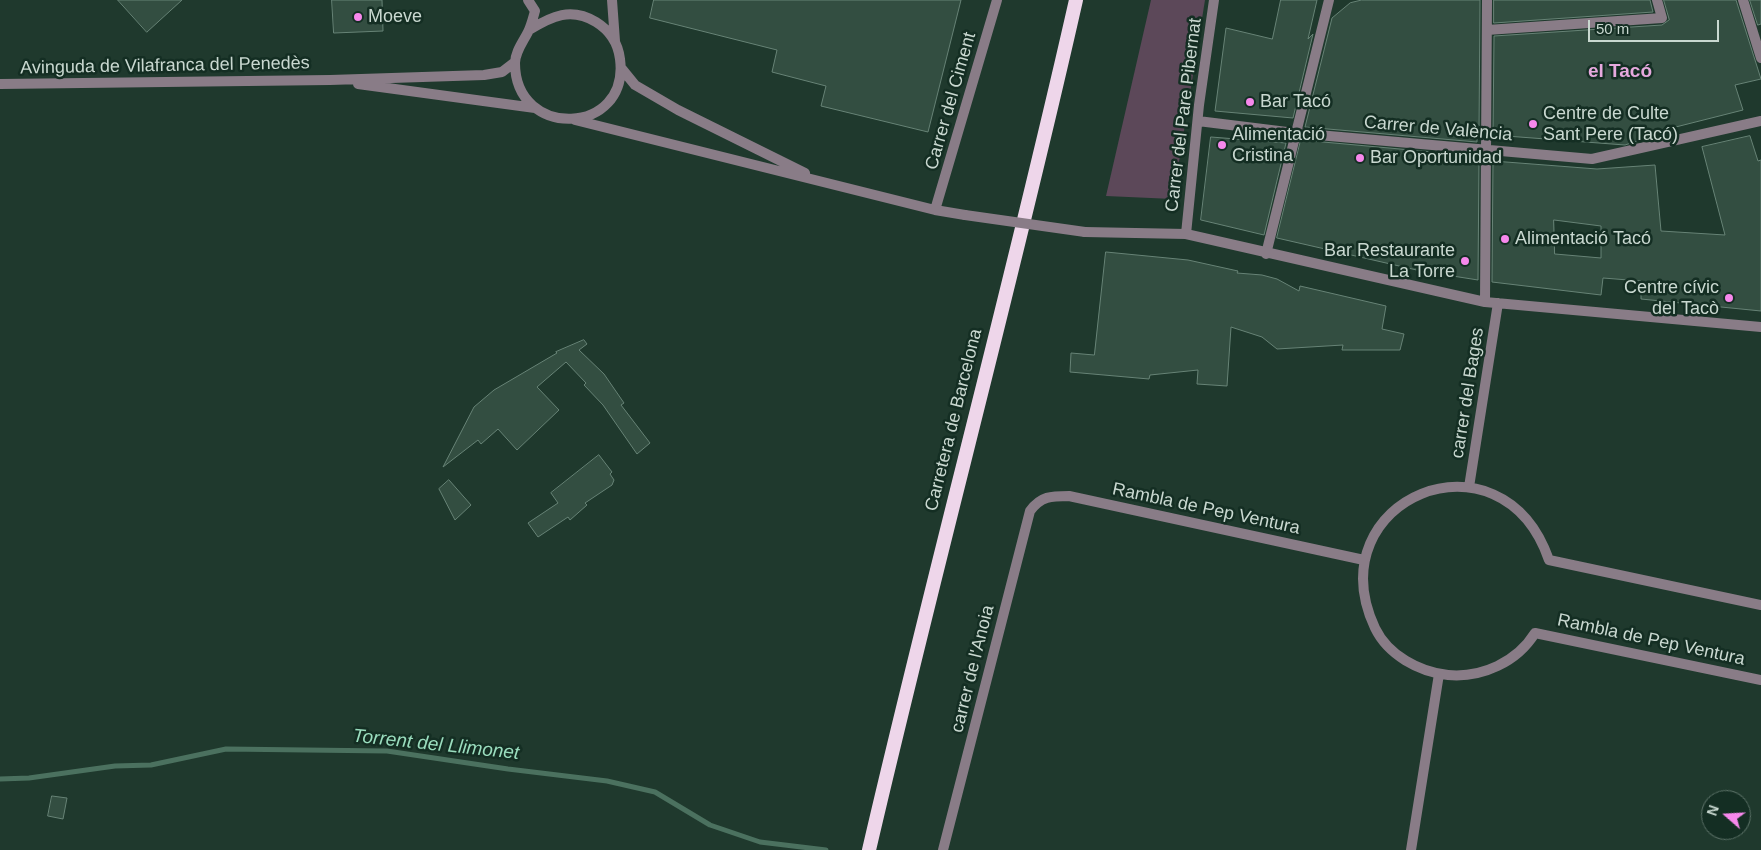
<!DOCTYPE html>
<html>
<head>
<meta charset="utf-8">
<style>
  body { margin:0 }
  #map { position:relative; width:1761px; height:850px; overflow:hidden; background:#1f392d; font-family:Arial,sans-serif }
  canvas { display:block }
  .north { position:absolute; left:1701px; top:790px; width:50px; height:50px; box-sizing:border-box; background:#142e23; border:1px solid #5c7268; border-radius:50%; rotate:289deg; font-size:14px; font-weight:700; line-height:20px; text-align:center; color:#c9d8d0 }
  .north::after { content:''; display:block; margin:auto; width:18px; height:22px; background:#f788ec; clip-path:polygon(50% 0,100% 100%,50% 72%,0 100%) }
  .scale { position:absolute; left:1588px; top:20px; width:131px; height:22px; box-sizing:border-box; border:2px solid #c9d8d0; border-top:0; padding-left:6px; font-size:15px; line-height:18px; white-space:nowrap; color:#c9d8d0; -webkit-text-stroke:4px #142e23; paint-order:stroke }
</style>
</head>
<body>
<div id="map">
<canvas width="1761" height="850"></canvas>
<div class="north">N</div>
<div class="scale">50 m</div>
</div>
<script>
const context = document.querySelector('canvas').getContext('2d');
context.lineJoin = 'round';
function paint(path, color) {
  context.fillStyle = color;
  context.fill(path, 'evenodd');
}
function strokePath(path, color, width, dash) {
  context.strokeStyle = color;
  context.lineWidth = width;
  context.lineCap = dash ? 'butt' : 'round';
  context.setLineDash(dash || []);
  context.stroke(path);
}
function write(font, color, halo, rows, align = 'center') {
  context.font = font + ' Arial,sans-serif';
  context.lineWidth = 5;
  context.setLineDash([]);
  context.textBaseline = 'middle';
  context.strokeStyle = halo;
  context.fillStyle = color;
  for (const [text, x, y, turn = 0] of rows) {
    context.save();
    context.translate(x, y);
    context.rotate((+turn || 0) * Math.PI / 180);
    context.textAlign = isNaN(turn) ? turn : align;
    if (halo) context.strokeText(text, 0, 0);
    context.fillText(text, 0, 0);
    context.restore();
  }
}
const green = new Path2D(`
  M1151,0h54l-32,199 -67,-3z`);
const stream = new Path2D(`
  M0,779l29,-1 86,-12 36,-1 75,-16 161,2 121,18 99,12 48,11 55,33 50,17 66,8`);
const building = new Path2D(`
  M118,0h64l-35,32z
  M332,0h50l1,31 -49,2z
  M654,0h307l-33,132 -107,-26 5,-20 -54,-14 5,-22 -127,-32z
  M1281,0h36l-9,39 5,-5 -20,84 -78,-7 11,-83 46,11z
  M1362,0h118l-1,133h-2v9l-172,-15 27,-109 18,-15z
  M1494,0h156l3,12 -159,11z
  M1664,0h72l25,79 -26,6 8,25 -91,23v3l-27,9 -132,-10 1,-99 168,-11 7,-5z
  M1750,0h11v24l-3,1z
  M1750,136l8,25 3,-1v151l-120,-12v-18l-38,-3 -2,17 -109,-13 1,-121 104,8 58,-4 6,66 64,4 -23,-88zM1554,220l47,6v32l-46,-4z
  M1211,137l75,6 -22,92 -63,-15z
  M1301,140l176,16 -1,4h3l-1,120 -57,-9 -144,-33z
  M1106,252l82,8 50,11 -1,2 25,2 15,4 22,12 1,-5 86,20 -4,23 22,5 -4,16h-58l1,-5 -66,4 -15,-12 -31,-10 -4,59 -30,-2 1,-14 -48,5 -1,4 -79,-7 1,-19 23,2z
  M584,340l3,4 -8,6 25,24 20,29 -3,2 29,38 -13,11 -34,-49 -19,-20 2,-2 -20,-21 -29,25 22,23 -42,40 -19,-21 -17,15 -3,-4 -35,27 31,-60 20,-17 63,-37 -1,-1z
  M599,455l13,17 -2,2 4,6 -2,5 -27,18 2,2 -17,15 -2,-3 -30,20 -10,-14 30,-20 -7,-10z
  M449,480l22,25 -16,15 -16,-31z
  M52,796l15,2 -4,21 -15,-3z`);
const minor = new Path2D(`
  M528,0l7,11c-2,7 -4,15 -7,21 -5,10 -13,20 -13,31 0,77 115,73 105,-4 -2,-16 -11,-29 -24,-37 -25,-15 -44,-6 -67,8
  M612,0l3,41
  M1743,0l18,58
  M1487,30l175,-12 -5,-18
  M622,69l13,16 43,25 127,63
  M0,84l330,-4 154,-5 18,-3 13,-10
  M358,84l177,24
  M575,120l360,90 30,5
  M1198,121l97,12 297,26 169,-38
  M935,210l62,-210
  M1085,232l101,2 299,68 276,25
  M1186,234l13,-129 15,-105
  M1266,254l63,-254
  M1485,302l2,-302
  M1469,487l29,-184
  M1761,605l-212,-45c-48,-138 -234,-61 -174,68 13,27 44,44 73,47 34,3 69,-13 87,-42l226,47
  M943,850l87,-339c11,-15 21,-15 39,-15l295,64
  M1411,850l28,-176`);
const trunk = new Path2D(`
  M869,850c66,-284 143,-566 207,-850`);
const minorBridge = new Path2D(`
  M965,215l120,17`);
const markers = [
  [358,17,5,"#f788ec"],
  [1250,102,5,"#f788ec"],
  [1533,124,5,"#f788ec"],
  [1222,145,5,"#f788ec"],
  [1360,158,5,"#f788ec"],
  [1505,239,5,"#f788ec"],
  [1465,261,5,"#f788ec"],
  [1729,298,5,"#f788ec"]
];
const poiNames = [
  ["Moeve",368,17],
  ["Bar Tacó",1260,102],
  ["Centre de Culte",1543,114],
  ["Sant Pere (Tacó)",1543,135],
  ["Alimentació",1232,135],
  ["Cristina",1232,156],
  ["Bar Oportunidad",1370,158],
  ["Alimentació Tacó",1515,239],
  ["Bar Restaurante",1455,251,"right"],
  ["La Torre",1455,272,"right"],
  ["Centre cívic",1719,288,"right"],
  ["del Tacò",1719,309,"right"]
];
const streetNames = [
  ["Avinguda de Vilafranca del Penedès",165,66,-1],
  ["Carrer del Ciment",951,101,-74],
  ["Carrer del Pare Pibernat",1184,115,-83],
  ["Carrer de València",1438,129,5],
  ["carrer del Bages",1468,393,-81],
  ["Carretera de Barcelona",954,420,-76],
  ["Rambla de Pep Ventura",1206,509,12],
  ["Rambla de Pep Ventura",1651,640,12],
  ["carrer de l'Anoia",973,669,-76]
];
const neighbourhoodNames = [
  ["el Tacó",1620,72]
];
const waterNames = [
  ["Torrent del Llimonet",436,745,6]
];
paint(green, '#5c4859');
strokePath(stream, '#4b715f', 5);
paint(building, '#334e41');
strokePath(building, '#678376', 1);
strokePath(minor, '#897c87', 10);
strokePath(trunk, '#eed6ea', 14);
strokePath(minorBridge, '#897c87', 10);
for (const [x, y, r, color] of markers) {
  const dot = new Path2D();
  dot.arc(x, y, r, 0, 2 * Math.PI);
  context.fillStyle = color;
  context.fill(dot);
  strokePath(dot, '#142e23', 2);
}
write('18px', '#c9d8d0', '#142e23', poiNames, 'left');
write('18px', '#c9d8d0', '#142e23', streetNames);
write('bold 19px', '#e6a9de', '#142e23', neighbourhoodNames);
write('italic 19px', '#9addbe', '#142e23', waterNames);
</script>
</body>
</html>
